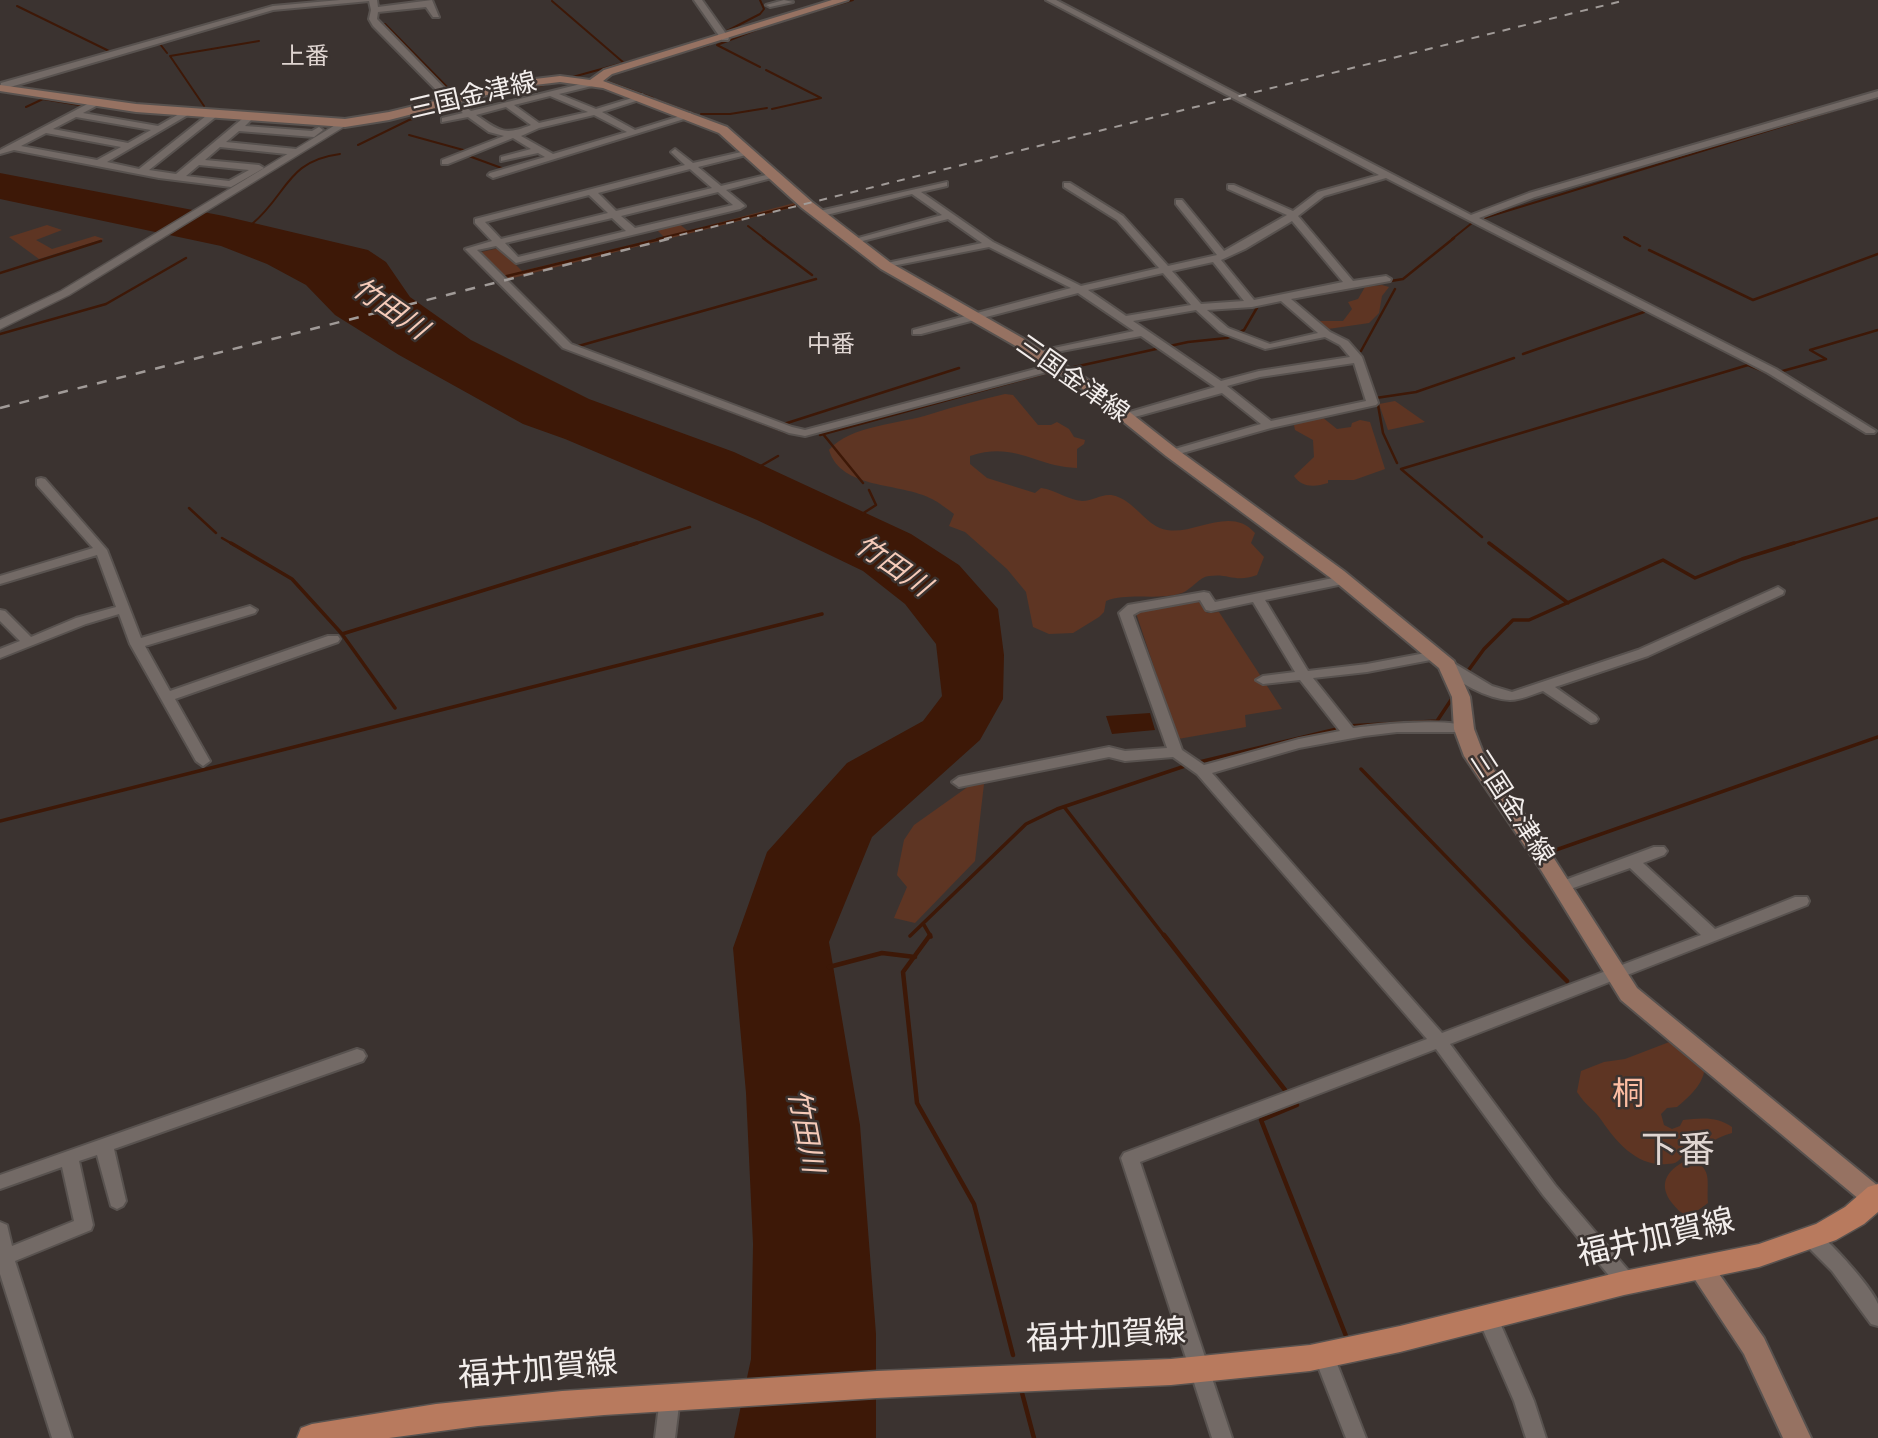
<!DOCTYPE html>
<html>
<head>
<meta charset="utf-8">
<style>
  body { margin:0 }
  canvas { display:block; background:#3b3330 }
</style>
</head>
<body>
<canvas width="1878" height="1438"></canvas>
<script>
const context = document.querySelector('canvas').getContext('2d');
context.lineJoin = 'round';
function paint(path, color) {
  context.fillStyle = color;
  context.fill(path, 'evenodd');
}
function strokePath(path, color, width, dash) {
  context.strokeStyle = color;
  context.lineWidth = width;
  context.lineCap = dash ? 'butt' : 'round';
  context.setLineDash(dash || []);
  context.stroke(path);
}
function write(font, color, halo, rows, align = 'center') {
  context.font = font + ' Signika,"Noto Sans JP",sans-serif';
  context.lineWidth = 5;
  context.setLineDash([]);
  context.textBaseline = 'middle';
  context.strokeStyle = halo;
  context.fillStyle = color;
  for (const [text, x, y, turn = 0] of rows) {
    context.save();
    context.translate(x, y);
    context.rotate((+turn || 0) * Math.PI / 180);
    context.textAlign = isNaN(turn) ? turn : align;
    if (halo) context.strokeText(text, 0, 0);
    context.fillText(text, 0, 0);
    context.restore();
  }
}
const green = new Path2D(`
  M794,203l4,3 -293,74 -28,-27 22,-5 23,23 142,-34 -8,-8 22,-6 10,8z
  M47,225l15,5 -26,10 16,9 43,-13 9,3 -65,20 -30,-22z
  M1382,285l7,2 -7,9 -3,17 -10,10 -41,6 -13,-8h28l9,-12 -4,-7 10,-3 7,-12z
  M1005,394l8,1 25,30h13l6,-3 12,7 5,8 11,3 -1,4 -7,5v19c-42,-1 -61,-27 -107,-12v8l17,14 48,15 6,-5c15,2 27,12 41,13 14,0 22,-10 36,-4 19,7 29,30 49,33 28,5 64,-25 88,3l-4,10 13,14 -7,18c-22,8 -28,-2 -48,1 -10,1 -17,13 -27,17 -25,8 -52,-1 -76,8l-2,11 -5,5 -26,16 -24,1 -16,-7 -7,-35 -19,-23 -42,-37 -16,-6 5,-12c-7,-5 -14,-11 -22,-15 -32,-17 -91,-9 -103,-49 21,-25 72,-26 102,-36 25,-8 49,-14 74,-20z
  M1395,401l30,21 -37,8 -9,-26z
  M1322,417l15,12 14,-2 1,-4 8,-3 10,2 15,47 -31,11h-26v3c-13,4 -26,5 -34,-7l20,-19 -1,-17 -18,-10 -1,-5z
  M1199,602l8,11 12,-1 63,97 -37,6 1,12 -68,12 -42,-126z
  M984,784l-9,77 -60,62 -21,-5 13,-31 -10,-12 7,-35 10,-15 55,-39z
  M1672,1041l32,31c-2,13 -16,26 -27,35l-10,1 -6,6 3,11 8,4 8,-3 3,-6c18,-2 34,-4 49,7v6c-18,5 -29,15 -48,20 -4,8 -8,11 -17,11 -29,3 -50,-21 -65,-43 -7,-11 -16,-15 -25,-29l4,-21 23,-9 21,-3z
  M1685,1161c30,2 21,22 23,42l-18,13c-9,-2 -12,-6 -18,-13 -14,-18 -6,-32 13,-42z`);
const water = new Path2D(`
  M0,173l224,43 144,34 18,12 24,35 61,43 118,59 145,53 177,82 48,31 39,44 6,46 -1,44 -23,41 -108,97 -43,105 31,183 16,209v104h-142l17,-79 2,-115 -7,-151 -13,-145 34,-96 80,-89 76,-42 19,-25 -6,-52 -31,-40 -42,-33 -106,-51 -192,-81 -42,-15 -124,-69 -64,-40 -29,-30 -39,-21 -46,-18 -221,-47z
  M1150,713l5,17 -43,4 -6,-18z`);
const streamFar3 = new Path2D(`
  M552,1l72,62
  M17,6l94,46
  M385,24l71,72
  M723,33l37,-19 4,-5 -4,-9
  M149,46l11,-2 7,9
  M649,62l60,-17
  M760,67l-43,-22 57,-22 79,-23
  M766,70l55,28 -49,11
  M569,78l94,-26
  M606,81l47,17
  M657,100l38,14
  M204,106l-34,-50 89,-15
  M26,107l17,-8 42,7
  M701,114h29l37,-6
  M409,135l58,16
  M358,145l51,-25 142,-37
  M0,149l22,-10
  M466,155l41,15
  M1481,219l397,-122
  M252,224c36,-30 34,-63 88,-70
  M748,226l17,13
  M1624,237l4,2
  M657,239l140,-34
  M1452,239l20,-16`);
const streamFar2 = new Path2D(`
  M763,238l49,37
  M1625,238l15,8
  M1649,250l104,50 125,-46
  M0,273l101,-32
  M503,277l161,-39
  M1379,283l24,-4 51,-41
  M0,334l106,-30 80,-46
  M575,347l241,-68
  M565,348l220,84
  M1361,351l34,-62
  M1523,354l121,-42
  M1363,359l13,39 40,-6 98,-34
  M1065,369l123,-27 39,-4 17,-8 14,-24 28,-6
  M1779,372l47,-13 -16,-9 68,-20
  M1378,405l5,28 14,30
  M784,424l175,-56
  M823,434l40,49
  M820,435l237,-65
  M759,467l19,-11
  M189,508l27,25
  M862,514l14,-9 -7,-15
  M1482,537l-81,-68 347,-104 20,8
  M222,538l12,7
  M1489,543l3,2
  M631,545l59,-18
  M1788,545l90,-27`);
const streamFar1 = new Path2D(`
  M231,543l61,36 50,55 53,74
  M1489,543l79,60
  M342,634l295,-91
  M1465,675l19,-26 29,-29h16l134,-60 32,18 47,-19 52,-16
  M1348,726l89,-5 18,-27
  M1195,763l146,-35
  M1361,769l163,168
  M1065,808l100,129
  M0,821l822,-207
  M1543,843l7,9 328,-115
  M924,925l7,12
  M910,936l116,-112 31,-15 131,-44`);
const stream = new Path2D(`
  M930,935l-27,37 14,131 57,101 39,151
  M1164,935l121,155
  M1522,935l45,46
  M829,967l53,-14 33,4
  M1297,1105l-36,15 85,216
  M1021,1389l13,49`);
const minor = new Path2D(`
  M340,0h37l1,7 54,-7 7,17h-6l-7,-10 -48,5 -1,7 78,80 16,12 122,-30 4,2 -1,2 -37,9 37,15 46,-14v4l-40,13 33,18 55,-17 4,3 -201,62 -5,-3 2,-2 55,-16 -7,-4 -37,8v-4l30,-8 -18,-11 -65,26h-6v-4l62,-24 -15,-4 -21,-15 -26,5v-4l21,-5 -14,-10 -76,-77 -4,-7 2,-9 -2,-9 -96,9 -273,80 1,-7 272,-77zM550,96l38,16 -49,11 -25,-18zM506,107l25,18c-27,11 -32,6 -55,-10zM594,115l33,17 -74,22 -32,-18 18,-8z
  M694,0h8l27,38 -1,2h-6z
  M784,0l9,2 -23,5 -4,-2z
  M1046,0h10l415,215 58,-22 349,-102v6l-343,100 -56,21 297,151 100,62 -2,2h-8l-98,-60 -382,-195 -62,18 -26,20 55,65 33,-5 5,3 -1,2 -99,18 39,33 18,9 14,16 16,46 -2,2 -105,23 -99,28 -6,-3 2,-2 93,-27 -39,-31 -91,25h-8v-4l92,-27 -74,-51 -106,20v-4l99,-21 -56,-38 -157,41h-8v-4l158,-42 -82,-41 -107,21v-4l100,-21 -34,-24 -97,25v-4l91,-25 -30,-21 -94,23 -5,-3 2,-2 132,-30v4l-26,6 72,50 88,44 78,-18 -42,-48 -53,-33v-4h6l53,33 45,50 49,-11 -41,-51v-4h6l42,51 63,-36 -59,-26v-4h6l59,26 25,-19 61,-17zM1292,221l51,61 -89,18 -33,-40 24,-11zM1213,262l31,39 -43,3 -29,-33zM1163,273l28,32 -65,11 -38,-26zM1281,301l37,32 -48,11 -42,-16 -21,-18 45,-3zM1196,310l24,22 45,17 60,-12 15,8 10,12 -91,14 -38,10 -88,-60zM1354,363l12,38 -95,20 -44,-35 33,-9z
  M95,100l4,3 -1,2 -15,8 75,13 28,-16 7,2 -86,50 32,7 72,-57h6v4l-68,54 27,4 72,-60 7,2 -10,10 67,5 7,-4 4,3 -9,7 -75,-6 -13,11 70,7 4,3 -4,3 -76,-8 -15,13 54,5 5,3 -33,19 -72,-9 -145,-28 -14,4v-4zM76,117l75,13 -23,13 -75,-14zM46,133l75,14 -24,13 -76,-14zM199,165l50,5 -20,11 -43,-5z
  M675,149l18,14 57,-13v4l-52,13 23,19 53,-13 5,3 -53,14 17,14 2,2 -5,3 -224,54 -20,-17 -19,4 94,94 221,83 13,3 253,-67 5,3 -1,2 -257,68 -16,-3 -226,-85 -98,-99 27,-8 -17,-18v-4l210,-54 -14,-13zM690,169l22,19 -96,23 -18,-18zM718,192l15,13 -98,23 -14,-12zM589,195l19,18 -107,26 -16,-17zM612,218l14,13 -108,26 -13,-14z
  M41,478l4,1 62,71 34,88 109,-32 7,4 -2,3 -110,33 25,45 158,-55h10l2,3 -2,3 -163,57 35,62 -7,5 -7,-5 -66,-117 -11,-30 -33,10 -86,34v-9l20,-8 -20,-20v-11l5,1 26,26 45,-19 40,-11 -19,-52 -97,29v-8l93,-28 -56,-63v-6z
  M1343,576l6,4 -1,3 -83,17 43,71 59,-7 69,-13 7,4 -7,4 -69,13 -54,6 40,50c21,-3 104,-12 118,1l-2,3h-72l-33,4 -65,12 -87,25 230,260 259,-98 -71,-67 -68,24 -5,-1 -3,-4 3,-4 97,-36h10l3,4 -3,4 -21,8 72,66 80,-32h12l2,4 -2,4 -357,139 105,141 79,92 3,6 -3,6 -7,2 -7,-2 -77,-94 -107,-146 -296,113 92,276h-20l-91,-280 3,-5 303,-114 -230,-265 -24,-17 -48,4 -16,-4 -150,30 -7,-5 7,-5 150,-30 16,4 42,-3 -48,-135 9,-8 76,-13 5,1 6,9zM1200,600l6,10 5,1 42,-9 42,70 -32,4 -7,4 7,4 37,-4 40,51 -41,8 -95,26 -22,-15 -49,-135 7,-4z
  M1778,587l6,4 -1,3 -135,62 -93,31 41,29 2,3 -2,3 -5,1 -48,-32c-10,3 -22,9 -33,9 -23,-1 -54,-18 -70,-35l7,-4 5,1 40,24 20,6 126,-42z
  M357,1049l6,2 3,5 -3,5 -249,88 12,52 -3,5 -6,3 -6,-3 -14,-51 -18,6 14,64 -2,5 -76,31 57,177h-20l-52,-164v-52l7,3 5,21 62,-25 -12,-54 -62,22v-14z
  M1812,1230c14,5 62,60 66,74 0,7 0,16 0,22l-7,-2 -39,-53 -27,-27 -2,-6 2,-6z
  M1487,1308l7,2 3,6 37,85 12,37h-20l-12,-37 -37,-85 3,-6z
  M1324,1347l7,3 3,6 32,82h-20l-32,-82 3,-6z
  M670,1388l7,3 3,6 -5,41h-20l5,-41 3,-6z`);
const tertiary = new Path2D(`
  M342,121l8,2 -281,172 -69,34v-9l61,-29z`);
const secondary = new Path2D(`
  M832,0h16l-236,74 -9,7 124,46 85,75 79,61 133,76 66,42 88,69 166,121 110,90 16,36 4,32 10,26 71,105 82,128 241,198v21l-12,-2 -245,-205 -80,-130 -77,-114 -10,-27 -2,-32 -13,-29 -107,-89 -166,-123 -86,-69 -66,-42 -133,-76 -79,-61 -83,-75 -116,-45 -43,-6 -42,5 -129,33 -44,7 -209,-15 -136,-21v-6l136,19 209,15 44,-7 129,-31 42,-5 30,4 14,-10z
  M1701,1258l9,3 54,77 47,100h-28l-39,-84 -56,-85 4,-8z`);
const primary = new Path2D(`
  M1878,1184v28l-14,12 -28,16 -77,27 -135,28 -224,57 -90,19 -139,14 -294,13 -273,17 -126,11 -89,12h-92l4,-10 11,-4 124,-20 126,-13 315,-20 294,-12 139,-14 90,-19 224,-55 135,-27 57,-20 29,-17 23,-20z`);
const railFar1 = new Path2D(`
  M664,239l962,-239`);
const rail = new Path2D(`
  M0,408l672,-170`);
const farQuarternames = [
  ["上番",305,58],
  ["中番",831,346]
];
const streetNames = [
  ["三国金津線",473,97,-13],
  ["三国金津線",1072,380,35],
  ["三国金津線",1511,808,57]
];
const waterNames = [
  ["竹田川",389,310,35],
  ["竹田川",892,567,35],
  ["竹田川",804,1131,79]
];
const nearParknames = [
  ["桐",1628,1096]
];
const nearStreetnames = [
  ["福井加賀線",1656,1239,-13],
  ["福井加賀線",1106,1337,-3],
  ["福井加賀線",538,1371,-5]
];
const nearQuarternames = [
  ["下番",1678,1152]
];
paint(green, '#5e3523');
paint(water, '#3d1807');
strokePath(streamFar3, '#3d1807', 2);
strokePath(streamFar2, '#3d1807', 2.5);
strokePath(streamFar1, '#3d1807', 3.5);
strokePath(stream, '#3d1807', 4.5);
strokePath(minor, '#58524f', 4);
strokePath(tertiary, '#58524f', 3);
strokePath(secondary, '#58524f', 4);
strokePath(primary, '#58524f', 3);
paint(minor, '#736a66');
paint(tertiary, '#736a66');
paint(secondary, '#967262');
paint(primary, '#b87a5e');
strokePath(railFar1, '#a19b98', 2, [8, 8]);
strokePath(rail, '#a19b98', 2.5, [10, 10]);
write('24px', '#dfd5d1', '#3b3330', farQuarternames);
write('26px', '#f3eeec', '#3b3330', streetNames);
write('italic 28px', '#f5cab8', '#3b3330', waterNames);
write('32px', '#febea3', '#3b3330', nearParknames);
write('32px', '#f3eeec', '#3b3330', nearStreetnames);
write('37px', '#dfd5d1', '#3b3330', nearQuarternames);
</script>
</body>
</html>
